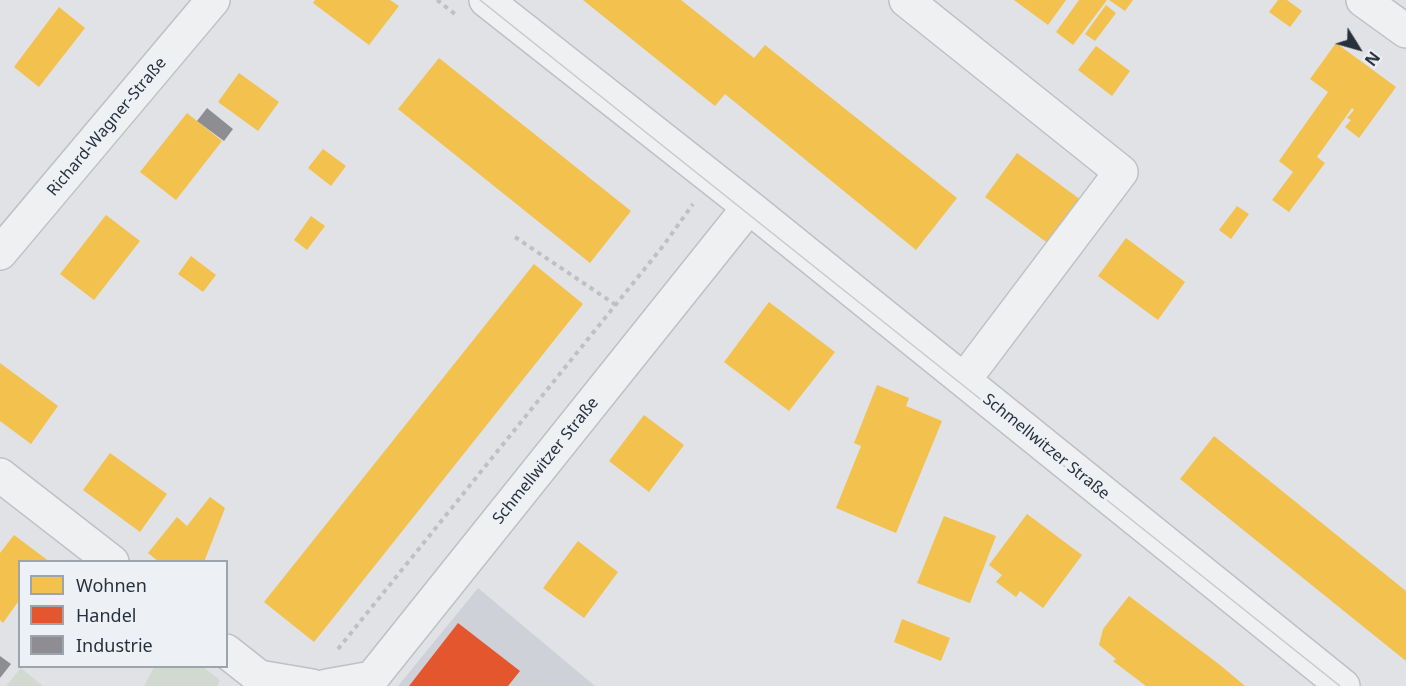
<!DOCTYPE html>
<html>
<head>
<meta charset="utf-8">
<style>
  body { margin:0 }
  #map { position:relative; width:1406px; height:686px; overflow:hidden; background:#e0e2e5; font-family:"Noto Sans",sans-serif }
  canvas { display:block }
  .legend { position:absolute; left:18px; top:560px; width:210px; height:108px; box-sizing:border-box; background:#edf1f5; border:2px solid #9ea4ab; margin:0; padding:8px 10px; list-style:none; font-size:18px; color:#27313d }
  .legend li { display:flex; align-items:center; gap:12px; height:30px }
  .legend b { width:30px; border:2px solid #9ea4ab }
  .north { position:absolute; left:1328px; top:18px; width:60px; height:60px; -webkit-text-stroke:4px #edf1f5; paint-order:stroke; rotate:127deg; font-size:16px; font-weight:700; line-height:24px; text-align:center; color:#27313d }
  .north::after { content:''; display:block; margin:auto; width:21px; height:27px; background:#27313d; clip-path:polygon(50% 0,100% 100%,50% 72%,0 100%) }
</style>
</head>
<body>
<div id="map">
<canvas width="1406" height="686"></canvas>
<ul class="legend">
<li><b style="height:16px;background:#f2c14e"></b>Wohnen</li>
<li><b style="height:16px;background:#e4572e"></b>Handel</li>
<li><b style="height:16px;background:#8d8d92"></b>Industrie</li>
</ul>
<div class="north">N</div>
</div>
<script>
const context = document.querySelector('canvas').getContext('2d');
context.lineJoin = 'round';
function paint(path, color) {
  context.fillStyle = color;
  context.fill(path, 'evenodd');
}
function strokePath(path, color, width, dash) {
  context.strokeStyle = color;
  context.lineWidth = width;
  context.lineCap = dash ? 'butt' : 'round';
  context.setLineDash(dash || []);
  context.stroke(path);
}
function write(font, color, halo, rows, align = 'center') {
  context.font = font + ' "Noto Sans",sans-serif';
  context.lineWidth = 6;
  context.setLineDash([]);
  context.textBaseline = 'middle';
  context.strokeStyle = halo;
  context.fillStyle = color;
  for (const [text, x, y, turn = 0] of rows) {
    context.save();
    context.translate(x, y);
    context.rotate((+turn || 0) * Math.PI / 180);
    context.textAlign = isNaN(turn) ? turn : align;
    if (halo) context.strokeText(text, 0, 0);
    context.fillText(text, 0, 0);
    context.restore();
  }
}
const built = new Path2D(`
  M478,588l117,98h-197z`);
const green = new Path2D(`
  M154,667h49l17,13 -3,6h-73z
  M21,668l22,18h-37z`);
const homes = new Path2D(`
  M315,0h75l9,6 -30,39 -56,-42z
  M583,0h98l73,58 11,-13 192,153 -41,52 -191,-156 -10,12z
  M1014,0h52l-18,25z
  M1079,0h28l-34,45 -17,-13z
  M1109,0h24l-8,11z
  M1278,0h9l15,11 -12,16 -21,-15z
  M1106,5l10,8 -21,28 -10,-7z
  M59,7l26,21 -46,59 -25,-20z
  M1336,43l60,44 -37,51 -14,-11 6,-7 -4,-2 7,-8 -2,-2 -35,49 8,6 -36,49 -17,-12 21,-28 -14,-11 49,-69 -18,-13z
  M1096,46l34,25 -18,25 -34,-26z
  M439,58l192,153 -41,52 -192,-154z
  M239,73l40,29 -21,29 -40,-29z
  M187,113l35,28 -46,59 -36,-28z
  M323,149l23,17 -15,20 -23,-18z
  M1017,153l64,47 -32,44 -64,-47z
  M1237,206l12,8 -18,25 -12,-9z
  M106,215l34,26 -46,59 -34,-26z
  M311,216l14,10 -18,24 -13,-10z
  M1126,238l59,44 -27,38 -60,-44z
  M191,256l25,19 -13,17 -25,-18z
  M534,264l49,40 -269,338 -50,-40z
  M769,302l66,50 -46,59 -65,-49z
  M0,363l58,43 -27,38 -31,-23z
  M877,385l32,13 -3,8 36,15 -46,112 -60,-25 25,-62 -7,-3z
  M644,415l40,30 -35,47 -40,-31z
  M1214,436l192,155v70l-226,-182z
  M110,453l57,41 -27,38 -57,-42z
  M210,497l15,11 -21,54h-45l-11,-9 29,-36 10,9z
  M1027,514l55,41 -39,53 -23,-17 -4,6 -20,-15 6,-7 -13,-10z
  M944,516l52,20 -26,67 -53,-20z
  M14,535l36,27h-30v37l-17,24 -3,-3v-67z
  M578,541l40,31 -34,46 -41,-30z
  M1129,596l91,69 25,21h-99l-33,-25 3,-2 -17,-14 4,-16z
  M902,619l48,19 -9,23 -47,-19z`);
const shops = new Path2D(`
  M458,623l62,48 -12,15h-99z`);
const industry = new Path2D(`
  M207,108l26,21 -9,12 -27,-20z
  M0,656l11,8 -11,14z`);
const path = new Path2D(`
  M437,0l18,14
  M515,237l101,68
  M338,649l325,-403 30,-42`);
const minor = new Path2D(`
  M486,0l263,207 594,479
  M906,0l215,172 -157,208
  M1363,0l43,31
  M0,253l213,-253
  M0,475l112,87
  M226,651l33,26 53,9
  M327,686l45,-8 377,-471`);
const tram = new Path2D(`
  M480,0c286,229 574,457 860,686`);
const streetNames = [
  ["Richard-Wagner-Straße",107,127,-50],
  ["Schmellwitzer Straße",1046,447,39],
  ["Schmellwitzer Straße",546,461,-51]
];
paint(built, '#ced2d8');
paint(green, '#d1d9d0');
paint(homes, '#f2c14e');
paint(shops, '#e4572e');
paint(industry, '#8d8d92');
strokePath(minor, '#bec0c3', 36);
strokePath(path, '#bec1c4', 4, [4.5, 4.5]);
strokePath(minor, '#eff0f2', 33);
strokePath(tram, '#c8cacd', 1.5);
write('16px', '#27313d', '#edf1f5', streetNames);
</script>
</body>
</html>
